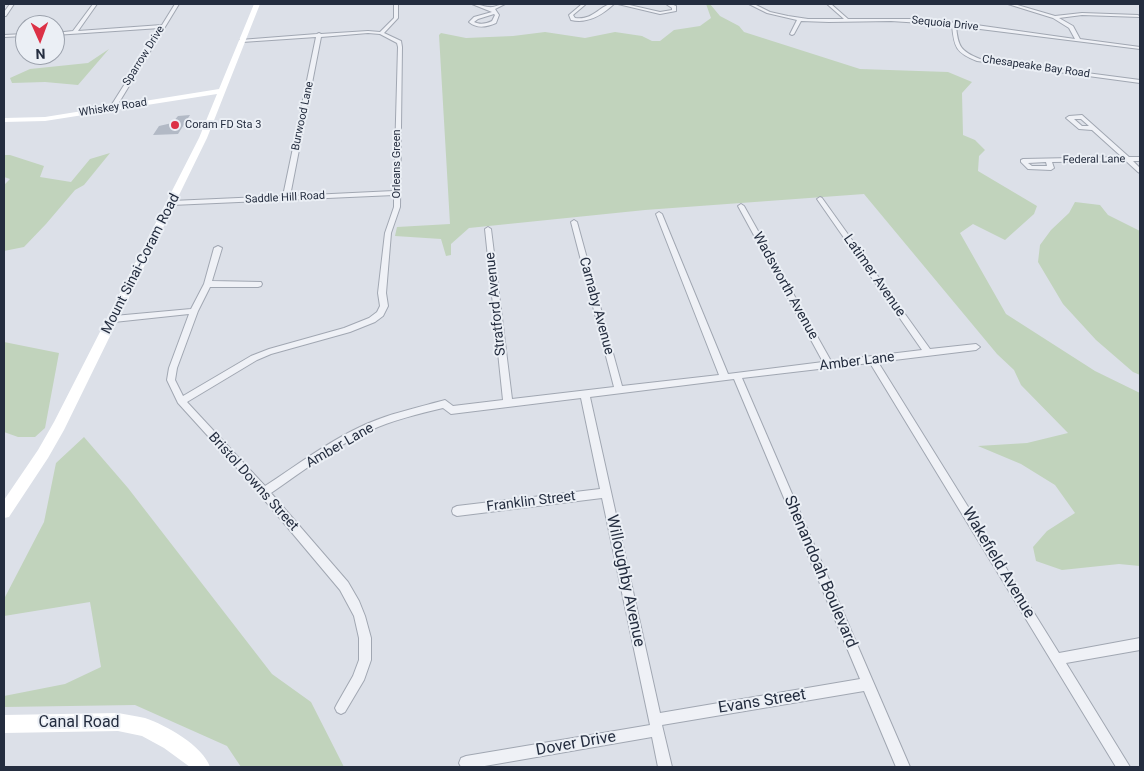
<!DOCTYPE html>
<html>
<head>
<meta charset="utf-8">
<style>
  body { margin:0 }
  #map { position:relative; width:1144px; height:771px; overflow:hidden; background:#dce0e8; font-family:Roboto,sans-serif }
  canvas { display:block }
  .frame { position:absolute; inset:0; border:5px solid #242d3f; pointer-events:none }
  .north { position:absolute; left:15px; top:15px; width:50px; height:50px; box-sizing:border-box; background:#ebeff5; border:1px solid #9ba1ac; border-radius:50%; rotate:178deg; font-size:14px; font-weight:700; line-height:20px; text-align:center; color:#242d3f }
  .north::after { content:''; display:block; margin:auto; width:18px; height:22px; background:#dc3146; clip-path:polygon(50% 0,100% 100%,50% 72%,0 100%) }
</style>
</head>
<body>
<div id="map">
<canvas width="1144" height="771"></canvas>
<div class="frame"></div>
<div class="north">N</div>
</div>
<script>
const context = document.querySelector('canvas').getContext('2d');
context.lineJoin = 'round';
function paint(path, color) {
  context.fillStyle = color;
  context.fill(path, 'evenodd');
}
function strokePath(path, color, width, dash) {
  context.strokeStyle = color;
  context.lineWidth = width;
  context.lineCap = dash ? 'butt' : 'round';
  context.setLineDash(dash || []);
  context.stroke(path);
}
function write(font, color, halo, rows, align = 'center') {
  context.font = font + ' Roboto,sans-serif';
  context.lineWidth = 4;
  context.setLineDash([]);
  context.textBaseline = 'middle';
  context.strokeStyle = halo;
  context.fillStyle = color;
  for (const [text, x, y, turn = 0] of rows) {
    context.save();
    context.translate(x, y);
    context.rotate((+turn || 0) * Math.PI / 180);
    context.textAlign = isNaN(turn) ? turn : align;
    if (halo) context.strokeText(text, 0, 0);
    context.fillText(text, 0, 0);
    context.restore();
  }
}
const green = new Path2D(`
  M706,4h4l10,12 19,10 5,6 116,37 88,3 24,10 -10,11 1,42 12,5 10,10 -6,6 -1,15 59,35 -3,8 -29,26 -32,-16 -13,9 46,81 89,57 45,22v173l-21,-2 -57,6 -26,-9 -3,-14 14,-16 28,-18 -20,-28 -34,-21 -43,-18 49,-3 41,-10 -47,-48 -7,-15 -17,-16 -133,-160 -219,16 -176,18 -18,16v11l-5,1 -5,-17 -46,-3 2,-9 53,-3 -11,-189 2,-2 25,5 47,-2 32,-4 40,6 30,-6 27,4 10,5h8l14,-11 26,-4 11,-8z
  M109,49l-31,36 -33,-3 -33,1 -2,-5 20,-9 58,-6z
  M110,153l-26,32 -9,5 -29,34 -22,23 -20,4v-66l6,-6 -6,-2v-22h6l34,11 -4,11 31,5 19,-23z
  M1075,202l25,3 8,10 32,16v144l-7,-3 -37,-32 -33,-36 -25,-42 2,-17 11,-15 18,-17z
  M4,342l55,11 -14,75 -10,9h-17l-14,-5z
  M84,437l44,51 144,186 39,28 33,65h-103l-14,-21 -92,-41 -131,2v-11l61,-12 36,-17 -11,-65 -86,14v-17l40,-77 12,-59z`);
const building = new Path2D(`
  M190,115l-12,19 -25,1 6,-9 13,-3 6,-7z`);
const street = new Path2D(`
  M10,4h4l-8,12h-2v-4z
  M93,4h4l-19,27 84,-6 13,-21h4l-64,105 -3,2 -3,-2 51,-81 -105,7v-2l18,-2z
  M394,4h4v14l-14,15 17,8 1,6 -2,160 -9,26 -5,60 2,13 -5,10 -8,6 -25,10 -79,22 -14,6 -70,42 78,84c31,-20 61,-43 95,-59 27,-13 56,-19 85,-27l8,6 50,-6 -18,-171 3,-2 3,2 21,170 102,-12 -43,-165 3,-2 3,2 45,164 97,-11 -63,-161 3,-2 3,2 66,160 95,-12 -85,-156 3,-2 3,2 87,155 91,-11 -105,-151 3,-2 2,1 108,151 46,-5 4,3 -4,3 -98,12 181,291 81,-15v12l-74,13 64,104h-14l-246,-404 -128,15 168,389h-14l-32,-76 -202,34 10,42h-14l-6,-30 -173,30h-18l-2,-4 2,-5 5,-2 184,-31 -48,-227 -145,18 -4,-2 -1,-3 1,-3 4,-2 143,-17 -19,-91 -130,16 -8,-6c-25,6 -50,12 -74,23 -35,16 -66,40 -98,62l77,89 11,19 6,15 6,22v22l-7,20 -19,32 -4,2 -4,-2 -2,-4 2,-4 16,-28 6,-16v-22l-5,-22 -14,-26 -94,-112 -68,-75 -11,-23 2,-12 20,-54 -75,8 -4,-3 4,-3 77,-7 13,-25 10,-36 4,-2 4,2 -10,33 49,1 1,2 -1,2 -3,1h-48l-12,24 -21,57 -2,12 8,16 68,-40 18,-7 75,-21 25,-10 8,-6 3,-6 -2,-13 7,-60 9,-26v-12l-222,10 -3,-2 3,-2 111,-5 33,-159 -74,5 -2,-1v-1l77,-6 2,-1 2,1 47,-3 12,1 14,-14zM368,33l12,1 17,9 1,4 -4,144 -104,5 31,-159zM734,379l126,300 -200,34 -70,-316z
  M472,4c7,0 15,4 21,3 5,-1 7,-3 12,-3l-10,5 4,6 -3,8c-9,4 -19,6 -27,-1l5,-5 18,-5zM494,14l1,1 -3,6c-6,3 -12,4 -18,1l4,-3z
  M582,4h4l-13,11 2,3c19,3 26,-15 39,-14 -12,11 -26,20 -43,16l-2,-5z
  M618,4h7l35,8 12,-2v-2l-6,-4h5l5,2v5l-16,3z
  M749,4h5l16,8 18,4 20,3h36l-17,-15h4l17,15h63l58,5 106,15 -6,-11 -16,-10 -45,-14h6l41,12 27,-3 56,2 2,2 -58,-2 -23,3 14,8 7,13 60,8v2l-184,-23c2,20 4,25 24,33l160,21v3l-163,-22c-21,-8 -23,-14 -25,-36l-61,-4 -62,1 -28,-1 -7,13 -2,1 -2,-1 7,-14 -30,-7z
  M25,34v2l-21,1v-2z
  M1082,115l47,42h11v4h-7l7,7v5l-2,-1 -12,-11 -74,1 2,6 -3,2 -23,-1 -7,-7v-2l2,-1 99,-2 -30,-27 -13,-1 -13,-11 3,-2zM1074,119h7l8,7h-7zM1046,162l1,4h-15l-4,-3z`);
const secondary = new Path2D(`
  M254,4h6l-53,134 -143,292 -16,28 -39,59 -5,1v-18l34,-50 16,-28 145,-284 18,-44 -172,27 -41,1v-4l41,-1 174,-28z
  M118,713c9,2 19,3 27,5 21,7 58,28 65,49h-20l-26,-19 -22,-12 -24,-5 -114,2v-18z`);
const markers = [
  [175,125,5,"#dc3146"]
];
const farStreetnames = [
  ["Sequoia Drive",945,24,6],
  ["Sparrow Drive",144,56,-58],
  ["Chesapeake Bay Road",1036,67,8],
  ["Whiskey Road",113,108,-9],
  ["Burwood Lane",303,116,-78],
  ["Federal Lane",1094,160,-1],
  ["Orleans Green",397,164,-90],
  ["Saddle Hill Road",285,198,-3]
];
const farPoinames = [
  ["Coram FD Sta 3",185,125]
];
const streetNames = [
  ["Mount Sinai-Coram Road",141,264,-63],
  ["Latimer Avenue",874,276,55],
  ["Wadsworth Avenue",785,286,61],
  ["Stratford Avenue",496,304,-96],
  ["Carnaby Avenue",596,306,75],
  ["Amber Lane",857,362,-7],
  ["Amber Lane",340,446,-30],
  ["Bristol Downs Street",253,482,48],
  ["Franklin Street",531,502,-7]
];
const nearStreetnames = [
  ["Wakefield Avenue",998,563,59],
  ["Shenandoah Boulevard",820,572,67],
  ["Willoughby Avenue",625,581,78],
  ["Evans Street",762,702,-9],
  ["Canal Road",79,723],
  ["Dover Drive",576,744,-10]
];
paint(green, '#c1d3bc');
paint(building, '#b2b9c5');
strokePath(street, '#a1a7b2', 2);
paint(street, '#eff1f6');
paint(secondary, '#fff');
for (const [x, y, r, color] of markers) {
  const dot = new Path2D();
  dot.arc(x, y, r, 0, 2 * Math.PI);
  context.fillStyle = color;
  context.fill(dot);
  strokePath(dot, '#ebeff5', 2);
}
write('11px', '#242d3f', '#ebeff5', farStreetnames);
write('11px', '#242d3f', '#ebeff5', farPoinames, 'left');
write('14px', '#242d3f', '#ebeff5', streetNames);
write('16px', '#242d3f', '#ebeff5', nearStreetnames);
</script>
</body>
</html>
